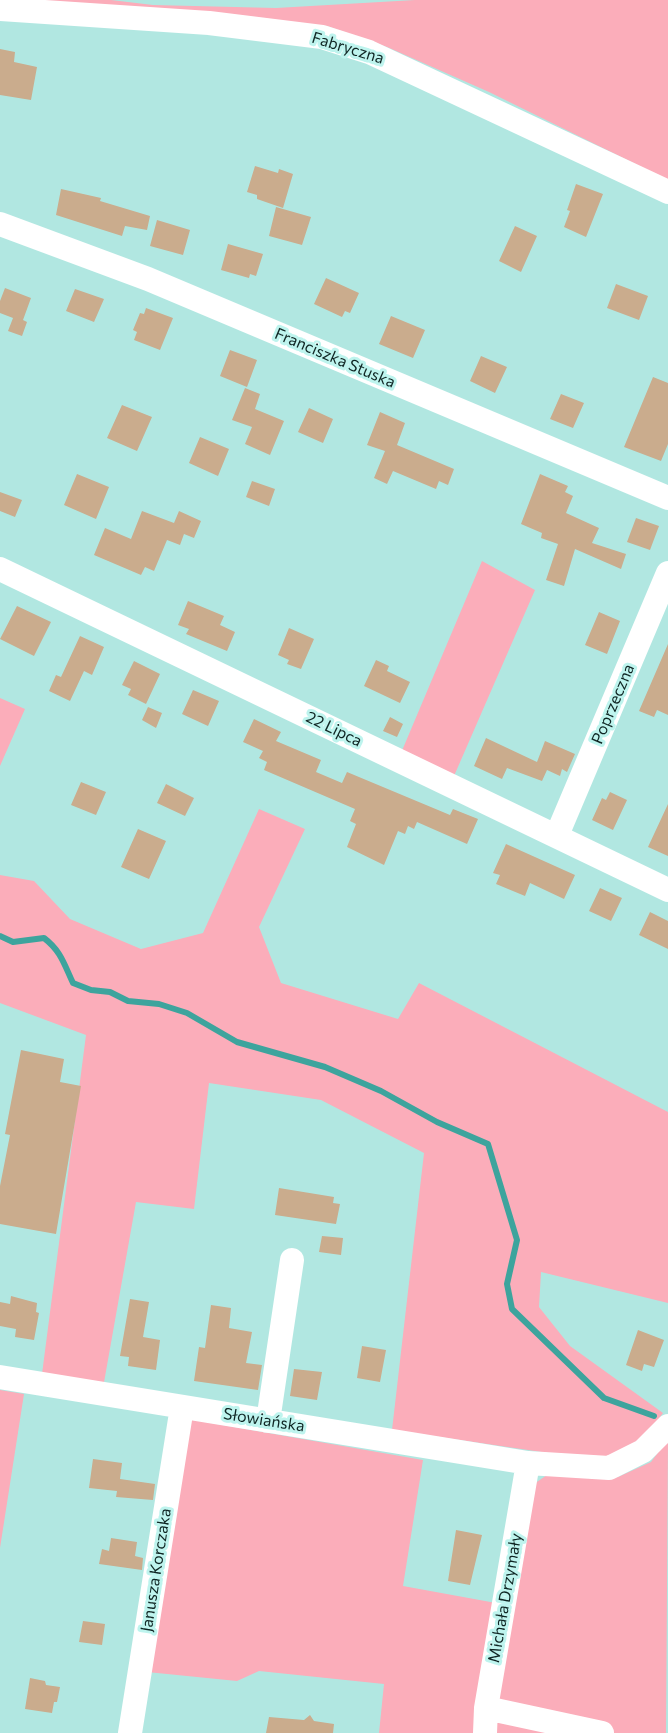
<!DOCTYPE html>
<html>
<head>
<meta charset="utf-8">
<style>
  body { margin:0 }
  canvas { display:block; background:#b1e7e1 }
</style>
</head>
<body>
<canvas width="668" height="1733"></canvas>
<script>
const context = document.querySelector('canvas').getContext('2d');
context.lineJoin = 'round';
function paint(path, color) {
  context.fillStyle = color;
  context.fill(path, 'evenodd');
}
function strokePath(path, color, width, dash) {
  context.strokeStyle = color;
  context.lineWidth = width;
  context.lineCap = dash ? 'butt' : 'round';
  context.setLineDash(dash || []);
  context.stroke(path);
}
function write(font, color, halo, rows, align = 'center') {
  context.font = font + ' Commissioner,sans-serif';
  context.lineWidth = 6;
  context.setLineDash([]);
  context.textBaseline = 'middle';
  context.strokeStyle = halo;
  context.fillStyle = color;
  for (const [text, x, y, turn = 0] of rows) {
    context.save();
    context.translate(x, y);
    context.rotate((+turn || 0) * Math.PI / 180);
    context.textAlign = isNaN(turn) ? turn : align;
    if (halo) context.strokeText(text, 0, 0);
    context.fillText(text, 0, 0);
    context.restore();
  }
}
const green = new Path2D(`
  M0,0h111l42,5 123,3 139,-8h253v180l-179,-88 -102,-45 -60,-21z
  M482,561l53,29 -81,186 -53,-23z
  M0,698l25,11 -25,57z
  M259,809l46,20 -46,98 22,56 117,36 21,-36 249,129v191l-127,-31 -2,35 31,39 93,67 -19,26 -34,18 -48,-2 -170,-25 32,-277 -103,-53 -112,-17 -15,126 -58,-7 -33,186 -61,-14 44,-339 -86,-32v-128l34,6 36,38 71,30 62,-16z
  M0,1390l24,4 -24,154z
  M188,1419l235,41 -20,126 93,17 -19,130h-98l5,-49 -125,-13 -22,10 -90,-9z
  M668,1439l-2,294h-177l42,-247 16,-11 71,2 33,-15z`);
const stream = new Path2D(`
  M0,936l13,6 31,-4c17,13 20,26 29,45l18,7 19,2 18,9 31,3 28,9 50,29 88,25 56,24 56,31 51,22 29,96 -10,44 5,25 92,89 50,18`);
const building = new Path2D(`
  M0,49l15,3 -1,10 23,5 -6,33 -31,-5z
  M255,166l23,7 1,-4 14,5 -10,34 -26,-9v-4l-10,-3z
  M576,184l27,10 -17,43 -22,-10 6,-16 -3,-1z
  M61,189l40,9 -1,3 50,15 -3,14 -22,-4 -3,10 -66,-21z
  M276,207l35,10 -9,28 -33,-9z
  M157,220l33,10 -7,25 -33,-9z
  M515,226l22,10 -16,36 -22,-11z
  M228,244l35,10 -7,22 -6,-2 -1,4 -28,-8z
  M326,278l33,15 -9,20 -5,-2 -3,6 -28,-13z
  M616,284l32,12 -9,24 -32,-12z
  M5,288l26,10 -8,22 4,2 -5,14 -14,-5 5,-13 -13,-5v-12z
  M75,289l29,10 -10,23 -28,-11z
  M146,308l27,10 -13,32 -26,-10 3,-8 -4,-2 7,-17 4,1z
  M391,316l34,14 -12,28 -34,-14z
  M230,350l27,10 -10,27 -27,-11z
  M481,356l26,11 -12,26 -25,-12z
  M653,377l15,6v61l-7,17 -37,-14z
  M245,388l15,6 -5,15 29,12 -14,34 -25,-11 7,-17 -20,-7z
  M561,394l23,9 -11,25 -23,-9z
  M122,405l30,12 -15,34 -30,-13z
  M309,408l24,11 -10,24 -25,-11z
  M380,412l25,11 -8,22 57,24 -6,16 -9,-4 -3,8 -43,-18 -6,13 -13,-6 11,-27 -18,-6z
  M200,437l29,12 -11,27 -29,-13z
  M77,474l32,13 -13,32 -32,-14z
  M540,474l28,12 -3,6 8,4 -7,17 33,15 -7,15 34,11 -5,15 -46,-20 -11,37 -18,-6 12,-36 -17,-6 1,-5 -21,-9z
  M252,481l23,8 -6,17 -23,-9z
  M0,492l22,8 -7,17 -15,-6z
  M142,511l32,12 5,-12 22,10 -7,17 -10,-4 -4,11 -13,-5 -13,31 -9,-4 -4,8 -47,-20 11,-27 26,11z
  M636,518l23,8 -9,24 -23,-8z
  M188,601l36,15 -4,9 15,7 -8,19 -41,-17 3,-5 -11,-4z
  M17,606l34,16 -17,34 -34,-17z
  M599,612l21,9 -13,33 -22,-9z
  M289,628l25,11 -13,30 -14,-5 2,-4 -11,-5z
  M80,636l24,11 -12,28 -8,-4 -14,30 -21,-10 7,-16 5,2z
  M668,644v71l-11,-5 -3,7 -15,-6z
  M376,660l13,6 -2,5 23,11 -10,21 -36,-17z
  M134,661l26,13 -14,30 -18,-9 3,-6 -9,-4z
  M193,690l26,11 -11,25 -26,-12z
  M148,707l14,6 -6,15 -14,-8z
  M390,717l13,7 -6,13 -14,-6z
  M254,719l27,13 -5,9 45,19 -5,12 26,11 5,-11 103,43 3,-6 25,10 -11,25 -50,-22 -3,7 -6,-3 -3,8 -7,-3 -14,34 -37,-18 9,-23 -6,-3 5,-12 -91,-39 3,-8 -8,-4 4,-7 -20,-9z
  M486,738l51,24 8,-21 30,13 -8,18 -5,-3 -2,7 -13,-6 -5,11 -35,-13 -5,11 -28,-13z
  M81,782l25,10 -10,23 -25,-10z
  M166,784l28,14 -9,18 -28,-13z
  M610,792l17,8 -14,30 -21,-10 10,-22 4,2z
  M668,804v52l-20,-9z
  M138,829l28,12 -17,38 -28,-12z
  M506,844l69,31 -11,24 -34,-16 -5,13 -29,-12 4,-9 -7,-2z
  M600,888l22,10 -11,23 -22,-10z
  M650,912l18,9v28l-29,-14z
  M21,1050l43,9 -4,23 21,4 -25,148 -56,-10v-38l10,-51 -5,-1z
  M279,1188l55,9 -1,6 7,1 -4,20 -61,-9z
  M322,1236l21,2 -2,17 -22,-3z
  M11,1296l26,7 -1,9 3,1 -5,27 -19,-3 1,-8 -16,-3v-24l10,2z
  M130,1299l19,3 -6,35 17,3 -4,30 -28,-4 1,-9 -9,-1z
  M211,1305l20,3 -2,20 23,4 -6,31 16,2 -4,25 -64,-9 5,-34 6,1z
  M638,1330l26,10 -10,27 -10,-3 -2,7 -16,-6z
  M362,1346l24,4 -6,32 -23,-4z
  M294,1369l28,3 -5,28 -27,-4z
  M93,1459l29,4 -2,16 35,5 -2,16 -37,-3 1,-6 -28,-3z
  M456,1530l26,5 -12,50 -22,-4z
  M111,1538l26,4 -2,14 8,2 -1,12 -43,-6 3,-15 7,2z
  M83,1621l22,3 -3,21 -23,-3z
  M30,1678l15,3 1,4 14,2 -3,15h-3l-2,11 -27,-4z
  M310,1715l4,6 20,3 -1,9h-67l3,-16 35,3z`);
const minor = new Path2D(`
  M0,9l209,14 113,14 47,15 299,140
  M0,224l148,55 520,219
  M0,569l668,321
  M557,835l111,-262
  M0,1377l528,86 81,5 34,-17 25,-25
  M268,1421l24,-161
  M486,1708l116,25
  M130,1733l52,-326
  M485,1733l1,-25 42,-245`);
const streetNames = [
  ["Fabryczna",348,48,17],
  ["Franciszka Stuska",335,358,23],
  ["Poprzeczna",613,704,-67],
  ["22 Lipca",334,729,26],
  ["Słowiańska",264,1420,9],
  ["Janusza Korczaka",156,1570,-81],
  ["Michała Drzymały",505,1598,-80]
];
paint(green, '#fbadba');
strokePath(stream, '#3da49d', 6);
paint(building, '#caac8d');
strokePath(minor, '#fff', 24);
write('16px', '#0f2523', '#bef4ee', streetNames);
</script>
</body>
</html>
